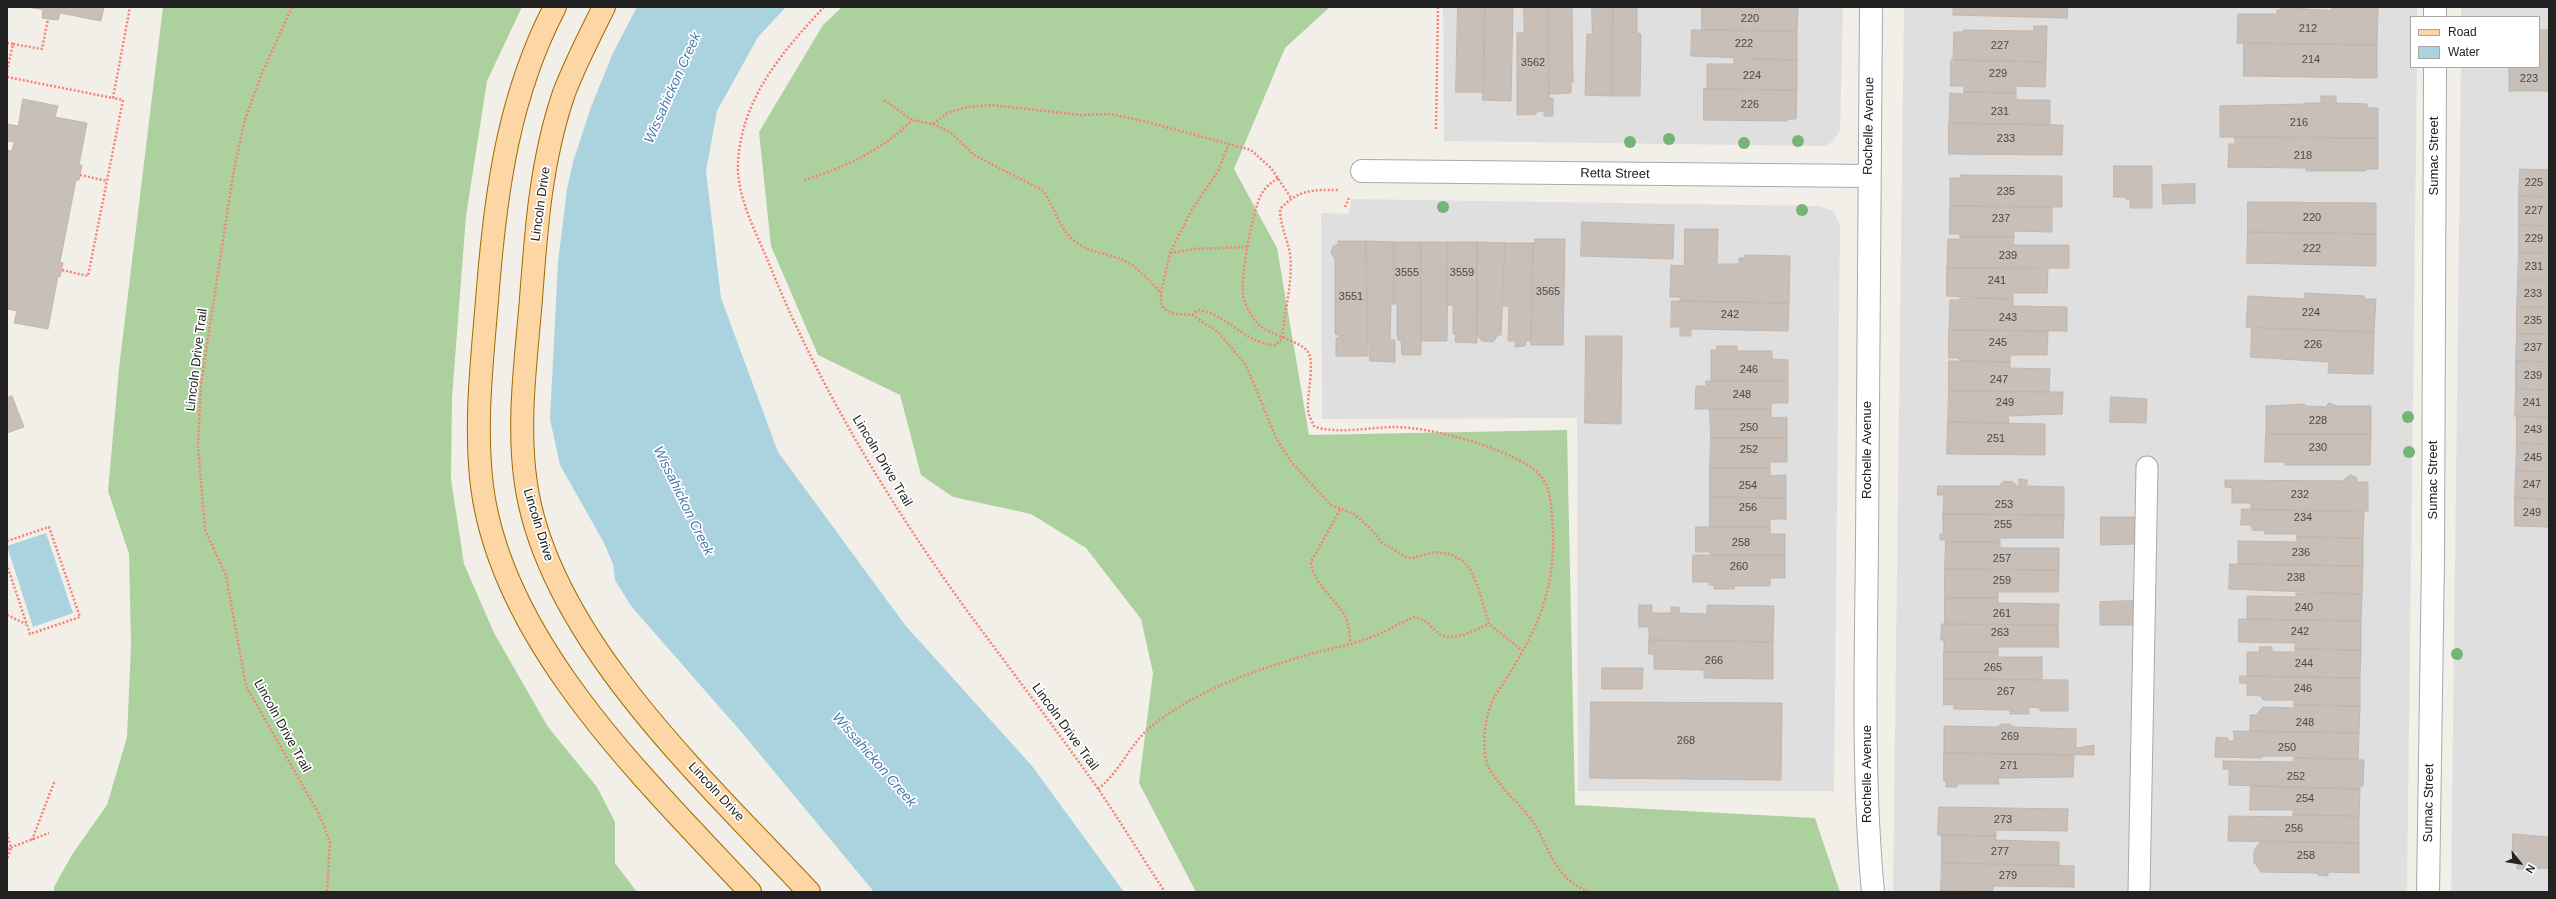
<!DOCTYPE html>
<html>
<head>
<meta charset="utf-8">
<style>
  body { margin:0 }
  #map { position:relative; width:2556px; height:899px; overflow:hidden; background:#f2efe9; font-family:Helvetica,sans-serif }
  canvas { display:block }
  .frame { position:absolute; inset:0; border:8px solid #222; pointer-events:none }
  .legend { position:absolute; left:2410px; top:16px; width:130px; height:52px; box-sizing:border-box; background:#fff; border:1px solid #a7a7a7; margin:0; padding:5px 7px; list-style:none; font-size:12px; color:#222 }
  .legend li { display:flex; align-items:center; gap:8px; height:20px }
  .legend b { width:20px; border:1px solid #a7a7a7 }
  .north { position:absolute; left:2500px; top:843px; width:40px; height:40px; -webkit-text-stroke:3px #fff; paint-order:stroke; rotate:120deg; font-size:11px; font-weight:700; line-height:16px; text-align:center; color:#222 }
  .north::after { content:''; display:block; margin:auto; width:14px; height:18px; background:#222; clip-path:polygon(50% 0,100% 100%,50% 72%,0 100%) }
</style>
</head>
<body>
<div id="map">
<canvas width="2556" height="899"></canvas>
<div class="frame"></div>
<ul class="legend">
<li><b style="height:5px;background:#fcd6a4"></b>Road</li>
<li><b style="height:11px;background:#aad3df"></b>Water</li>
</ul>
<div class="north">N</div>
</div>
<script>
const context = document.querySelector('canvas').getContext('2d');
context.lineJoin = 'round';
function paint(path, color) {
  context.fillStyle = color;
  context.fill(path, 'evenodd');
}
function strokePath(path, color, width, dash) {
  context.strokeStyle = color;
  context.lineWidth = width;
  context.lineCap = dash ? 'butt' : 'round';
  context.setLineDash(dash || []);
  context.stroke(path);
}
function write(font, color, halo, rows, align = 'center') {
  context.font = font + ' Helvetica,sans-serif';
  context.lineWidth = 3.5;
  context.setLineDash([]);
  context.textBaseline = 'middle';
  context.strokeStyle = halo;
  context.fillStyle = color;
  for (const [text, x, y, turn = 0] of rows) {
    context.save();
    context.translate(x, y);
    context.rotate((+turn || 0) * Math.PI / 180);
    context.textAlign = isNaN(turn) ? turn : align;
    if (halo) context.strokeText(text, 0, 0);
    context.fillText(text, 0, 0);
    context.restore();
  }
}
const residential = new Path2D(`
  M1443,7h400l-3,124 -9,12 -7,3 -380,-5z
  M1904,7h513v10h-6v50h6l-10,825h-514z
  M2461,7h88v885h-98l10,-825h78v-50h-78z
  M1351,199l468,7 14,5 7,14 -6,566h-256l-1,-373 -255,1 -1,-206 28,1z`);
const forest = new Path2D(`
  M163,7h359l-35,74 -21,135 -14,182 -1,81 13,85 30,69 54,94 49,60 18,35v41l22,29h-583v-5l19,-34 34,-48 20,-68 4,-92 -2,-91 -21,-63 11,-123z
  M842,7h488l-45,41 -51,121 43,79 32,187 258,-5 8,375 240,13 25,74h-644l-57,-109 14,-110 -12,-54 -55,-71 -55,-34 -78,-17 -32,-22 -21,-80 -82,-40 -47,-109 -12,-114 64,-107z`);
const water = new Path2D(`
  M637,7h149l-28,30 -41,74 -11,60 15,127 57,154 127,173 127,141 92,126h-250l-131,-158 -112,-128 -16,-26 -2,-16 -9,-21 -44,-78 -10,-46 8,-157 9,-73 6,-27 18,-55 22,-54z
  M46,533l27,80 -40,14 -26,-81z`);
const building = new Path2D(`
  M27,7h77l-3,14 -41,-8 -2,7 -10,-1 -6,-1 1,-8z
  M1458,7h27l-1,85h-28z
  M1485,7h28l-2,94 -28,-1z
  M1524,7h24l1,87v4h4v18h-9v-5l-8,1v2l-19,1v-82h7z
  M1548,7h24l1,75h-2v11l-22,1z
  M1592,7h21l-1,89 -27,-1 2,-61h5z
  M1613,7l24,1v25l4,1 -1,62h-28z
  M1702,7h96l-1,24 -95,-1z
  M1954,7h114l-1,11 -114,-3z
  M2281,7l51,4v-4h46l-1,38 -140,-2 1,-29h39v-4h4z
  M2034,26h13l-1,36 -93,-2 1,-28h9v-2l71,1z
  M1692,30l105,1v29l-106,-4z
  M2539,30h10v31l-10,-1z
  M2244,43l133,2v33l-133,-2z
  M1734,59l63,1v30l-93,-1 3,-1v-24h27z
  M1951,60l95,2 -1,25 -29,-1v7l-52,-1v-6h-13z
  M2539,60l10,1v30h-40v-24h30z
  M1704,89l93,1 -1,29h-9v2l-83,-1z
  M1964,92l52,1v7h34v25l-101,-2 1,-30 14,1z
  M2321,96h15v7l31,1 1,4h10v30l-158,-1v-31l85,-2v-1h16z
  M23,99l35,7 -3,11 32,6 -8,42h3l-3,15h-3l-16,82 3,1 -3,14 -2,-1 -10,53 -34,-6 3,-12 -10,-2v-130l2,-11h-2v-18l5,1 2,-9 -7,-1v-17l11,2z
  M1949,123l114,2 -1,30 -113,-1z
  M2235,137l143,1v31h-12v2h-60v-3l-78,-1 1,-23h6z
  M2114,166h38v42h-22v-9l-4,1v-3h-12z
  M2520,169l29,1v27l-30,-1z
  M1961,175l101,1v31l-112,-1v-28h10z
  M2195,184v19l-32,1 -1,-19z
  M2519,196l30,1v29l-30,-1z
  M2248,202l128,1v31l-128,-2z
  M1950,206l102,1v25l-38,-1v6h-54v-3h-10z
  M1582,222l92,3 -1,34 -92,-3z
  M2519,225l30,1v27h-30z
  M1685,229h33l-1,35h22v-6h6v-3l45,1 -1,47 -109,-2v-4h-10l1,-32 13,1z
  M2248,232l128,2v32l-129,-3z
  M1960,237h54l-1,8h56v23h-122l1,-29h12z
  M1535,239h30l-2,106h-32l2,-102h2z
  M1338,241h28l2,115h-32v-18h3v-3l-4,-1v-75l-4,-6 2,-7 5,-2z
  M1366,241l28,1v62h-3l-1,36h5v22l-25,-1z
  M1394,242h27v113h-19l-1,-15h-3l-1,-7v-29h-3z
  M1421,242h27l-1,99h-26z
  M1448,242h29v101l-22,-1 1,-8h-3v-29h-6z
  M1477,242l28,1 -4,92h-3l-5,7 -11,-1 -5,-6z
  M1505,243h28l-2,98h-5l-1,5 -10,1 1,-6h-8l1,-35h-5z
  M2519,253h30v27h-31z
  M1947,268l101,1 -1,24h-34v6l-66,-3z
  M2518,280h31v27h-32z
  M2305,293l59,3v3h12l-2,33 -128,-5 2,-31 56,3z
  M1960,298l53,1v7l54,1v24l-118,-1 1,-30h10z
  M1672,301l117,2 -1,28 -97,-2v7h-11v-9h-9z
  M2517,307h32v27h-32z
  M2252,328l122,4 -1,42 -45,-1 1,-11 -78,-5z
  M1949,330l99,1 -1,24h-37v7l-51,-1v-3h-10z
  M2517,334h32v28l-33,-1z
  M1586,336h36l-1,88 -36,-1z
  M1717,346h20v5h35v8l16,1v21h-77v-31h6z
  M1949,361l61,1v6l40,1 -1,23 -100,-1z
  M2516,361l33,1v28l-33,-1z
  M1706,381h82v22h-17v6h-76l1,-23h10z
  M2516,389l33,1v27l-34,-1z
  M1949,391l114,1 -1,22 -54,2 1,7 -61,-1z
  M12,396l12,31 -17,6v-35z
  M2111,397l36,2 -1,24 -36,-1z
  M2329,403l9,3h33v28h-105v-28l39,-2v2l21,1z
  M1710,409h61v9l16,-1v21h-76z
  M2517,416l32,1v27l-32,-1z
  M1948,422l97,2v31l-98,-1z
  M2266,434h105l-1,31h-85v-3h-20z
  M1711,438h76v24h-17v6h-60z
  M2517,443l32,1v28l-33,-1z
  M1710,468h60v8l16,-1v23l-76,-1z
  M2516,471l33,1v27l-34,-1z
  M2350,475l6,2 1,5h11v29l-117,-1v-7h-19v-15l-7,-1v-7l117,1z
  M2019,479l8,1v6l37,1v28l-121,-1 1,-19h-7l1,-9h61l5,-5 9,1 6,5z
  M1710,497l76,1v21h-16v8h-60z
  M2515,498l34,1v28l-34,-1z
  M2242,509l122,3 -1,26 -66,-1v-3h-32v-3l-13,-1v-5h-11z
  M1943,514l121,1 -1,23h-63v4h-54v-2h-6v-6h3z
  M2101,517h34v27l-34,1z
  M1696,527h74v7h15v21h-75l1,-3h-15z
  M2297,537l66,1v28l-125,-2v-23l59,1z
  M1946,542h54v6h59v22l-114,-1z
  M1693,555h92v23h-15v8h-36v3h-20v-4h-5l1,-3h-17z
  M2230,564l133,2 -1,28 -133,-5z
  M1945,569l114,1 -1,22h-60v6h-53z
  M2296,593l66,1 -1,27 -114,-2v-23l49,1z
  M1945,598h53v5l61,1 -1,21 -113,-1z
  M2133,601l1,24h-34v-23z
  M1639,605h13v8h19v-6h8v6l28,1v-9l67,1 -1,36 -124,-2v-13h-10z
  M2239,619l122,2v29l-66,-1v-6l-56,-1z
  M1942,624l116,1 1,22h-61v5h-54v-12h-3z
  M1649,640l124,2v37l-69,-1v-8l-50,-1v-15h-5z
  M2260,647h12v5h23v-3l66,1 -1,28 -113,-2v-24h12z
  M1944,652h54v5h44v23l-98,-1z
  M1602,668h41l-1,21h-40z
  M2240,676l120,2v28l-66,-1v-5h-31l-2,-4 -14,-1v-12h-7z
  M1944,679l124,1v31h-28v-3l-11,-1v7h-19v-4l-56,-1v-5l-10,1z
  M1591,702l191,1 -1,77 -191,-2z
  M2294,705l66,1 -1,27 -109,-2v-16h6l7,-8 31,1z
  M2002,724h7l5,3 62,2v19l18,-3v10l-150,-2v-27l53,1z
  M2234,731l125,2 -1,26 -64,-1 -1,-2h-31v2l-47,-1 1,-20 12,1v3h6z
  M1944,753l130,2 -1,22 -75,1 1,6h-41l-1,3h-11v-6h-2z
  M2294,758l70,2 -1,26h-3v3l-131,-4v-16h-6v-8l70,1z
  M2251,786l109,3 -1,27 -66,-1v-5h-43z
  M1939,807l129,2 -1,22 -71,-1v6l-58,-1z
  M2293,815l66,1v27l-131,-2 1,-25 64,1z
  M2513,834l36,3v31l-32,1 1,-17h-5z
  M1942,835l54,1 -1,4 64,2v23l-117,-2z
  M2261,841l98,2v30l-31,-1v4l-10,-1v-2l-57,-1 -7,-10v-11z
  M1942,863l132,3v21l-81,-1v5l-52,-1z
  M1941,890l52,1v1h-52z`);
const path = new Path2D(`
  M292,7l-30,66 -18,50 -11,52 -32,209 -3,63 7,83 21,45 20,111 74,130 10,26 -3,50
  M824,7c-42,45 -82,91 -86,155 -2,35 19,72 32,104 49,121 118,235 195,342 43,58 87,116 129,175 25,36 47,73 71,109
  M7,43l6,1 -6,27
  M13,44l29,5 6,-30
  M7,77l106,21 17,-91
  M884,100l28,20 21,4 14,-11 21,-6 24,-2 89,10 30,-1 36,8 104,28 20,18 20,30
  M933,124l17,8 24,23 68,35c13,16 17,41 35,53 13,9 27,10 41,15 16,5 31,22 43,35
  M1436,129l2,-122
  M1229,143l-11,28 -27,40 -21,42 -9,40v10l3,6 11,5 17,1 26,17 28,33 31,75 15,23 39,42 23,9 17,15 10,13 25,15 7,1 21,-6 16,2 13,7 7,8 8,18 11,37 34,27
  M80,175l27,6
  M1278,178c-7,5 -13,9 -17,17 -9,18 -20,79 -18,99 1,10 10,26 17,32 11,9 42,16 48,26 7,11 -1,42 0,57 0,6 4,12 6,17 20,9 58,1 81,1 37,0 118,22 144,47 11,11 12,29 13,44 3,31 0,61 -10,91 -8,23 -21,46 -34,67 -6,10 -16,22 -19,34 -5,16 -7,40 -1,56 7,17 34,40 45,56 18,28 21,56 56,70
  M804,180c41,-13 78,-29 108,-60
  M1345,207l4,-9
  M1170,253l24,-4 53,-2
  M62,270l26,6 35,-176 -10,-2
  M1192,315l6,-5c30,4 48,35 78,35l6,-6 1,-10c3,-23 10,-51 7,-75 -3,-16 -10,-29 -10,-45 19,-20 32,-19 58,-19
  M1340,510l-29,52c2,23 25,36 35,56 3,7 3,17 5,25
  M7,541l42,-14 31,90 -50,17 -23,-69
  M7,615l19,9
  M1098,789c26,-21 31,-47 59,-67 43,-32 93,-50 143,-65 26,-8 54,-12 79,-23 12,-5 23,-12 35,-17 19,5 13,9 26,17 13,9 36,-5 49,-10
  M7,833l4,15 -4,12
  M32,840l23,-60
  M7,849l42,-16`);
const lane = new Path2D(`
  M2139,892l8,-425`);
const street = new Path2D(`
  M1871,7c-3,178 -4,356 -4,534 -1,117 -5,234 6,351
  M2435,17v-10
  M1362,171l506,5
  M2428,892l5,-333 2,-492`);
const primary = new Path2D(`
  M555,7c-46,88 -59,183 -67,281 -5,65 -14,133 -6,198 20,158 164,294 268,406
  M604,7c-14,28 -29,57 -40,86 -23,67 -28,137 -33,206 -5,61 -14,124 -5,185 23,155 180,297 283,408`);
const trees = [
  [1669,139],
  [1798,141],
  [1630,142],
  [1744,143],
  [1443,207],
  [1802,210],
  [2408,417],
  [2409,452],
  [2457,654]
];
const numberNames = [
  ["220",1750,19],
  ["212",2308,29],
  ["222",1744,44],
  ["227",2000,46],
  ["214",2311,60],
  ["3562",1533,63],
  ["229",1998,74],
  ["224",1752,76],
  ["223",2529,79],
  ["226",1750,105],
  ["231",2000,112],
  ["216",2299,123],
  ["233",2006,139],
  ["218",2303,156],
  ["225",2534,183],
  ["235",2006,192],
  ["227",2534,211],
  ["220",2312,218],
  ["237",2001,219],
  ["229",2534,239],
  ["222",2312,249],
  ["239",2008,256],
  ["231",2534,267],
  ["3555",1407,273],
  ["3559",1462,273],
  ["241",1997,281],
  ["3565",1548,292],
  ["233",2533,294],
  ["3551",1351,297],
  ["224",2311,313],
  ["242",1730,315],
  ["243",2008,318],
  ["235",2533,321],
  ["245",1998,343],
  ["226",2313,345],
  ["237",2533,348],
  ["246",1749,370],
  ["239",2533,376],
  ["247",1999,380],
  ["248",1742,395],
  ["249",2005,403],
  ["241",2532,403],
  ["228",2318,421],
  ["250",1749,428],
  ["243",2533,430],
  ["251",1996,439],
  ["230",2318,448],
  ["252",1749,450],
  ["245",2533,458],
  ["247",2532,485],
  ["254",1748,486],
  ["232",2300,495],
  ["253",2004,505],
  ["256",1748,508],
  ["249",2532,513],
  ["234",2303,518],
  ["255",2003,525],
  ["258",1741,543],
  ["236",2301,553],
  ["257",2002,559],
  ["260",1739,567],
  ["238",2296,578],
  ["259",2002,581],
  ["240",2304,608],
  ["261",2002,614],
  ["242",2300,632],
  ["263",2000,633],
  ["266",1714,661],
  ["244",2304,664],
  ["265",1993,668],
  ["246",2303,689],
  ["267",2006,692],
  ["248",2305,723],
  ["269",2010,737],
  ["268",1686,741],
  ["250",2287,748],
  ["271",2009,766],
  ["252",2296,777],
  ["254",2305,799],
  ["273",2003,820],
  ["256",2294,829],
  ["277",2000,852],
  ["258",2306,856],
  ["279",2008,876]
];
const streetNames = [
  ["Rochelle Avenue",1869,126,-89],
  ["Sumac Street",2434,156,-90],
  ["Retta Street",1615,174,1],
  ["Lincoln Drive",541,204,-82],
  ["Lincoln Drive Trail",197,360,-83],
  ["Rochelle Avenue",1867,450,-90],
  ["Lincoln Drive Trail",882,461,59],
  ["Sumac Street",2433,480,-90],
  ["Lincoln Drive",538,525,73],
  ["Lincoln Drive Trail",282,726,61],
  ["Lincoln Drive Trail",1065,727,54],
  ["Rochelle Avenue",1867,774,-90],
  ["Lincoln Drive",716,792,47],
  ["Sumac Street",2429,803,-89]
];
const waterNames = [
  ["Wissahickon Creek",673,88,-66],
  ["Wissahickon Creek",683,501,64],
  ["Wissahickon Creek",874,760,49]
];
paint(residential, '#e0dfdf');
paint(forest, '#add19e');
paint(water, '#aad3df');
paint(building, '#c7bfb8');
strokePath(building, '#c4b6ab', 1);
strokePath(lane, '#a9a9a9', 23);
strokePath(street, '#a9a9a9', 24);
strokePath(primary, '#a06b00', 24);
strokePath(path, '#fa8072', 2.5, [2, 2]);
strokePath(lane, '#fff', 21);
strokePath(street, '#fff', 22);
strokePath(primary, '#fcd6a4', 22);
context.fillStyle = '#74b475';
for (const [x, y] of trees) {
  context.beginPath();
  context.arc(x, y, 6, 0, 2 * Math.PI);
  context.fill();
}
write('11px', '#4b4948', null, numberNames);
write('13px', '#222', '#fff', streetNames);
write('italic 14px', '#4a7aab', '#fff', waterNames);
</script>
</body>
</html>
